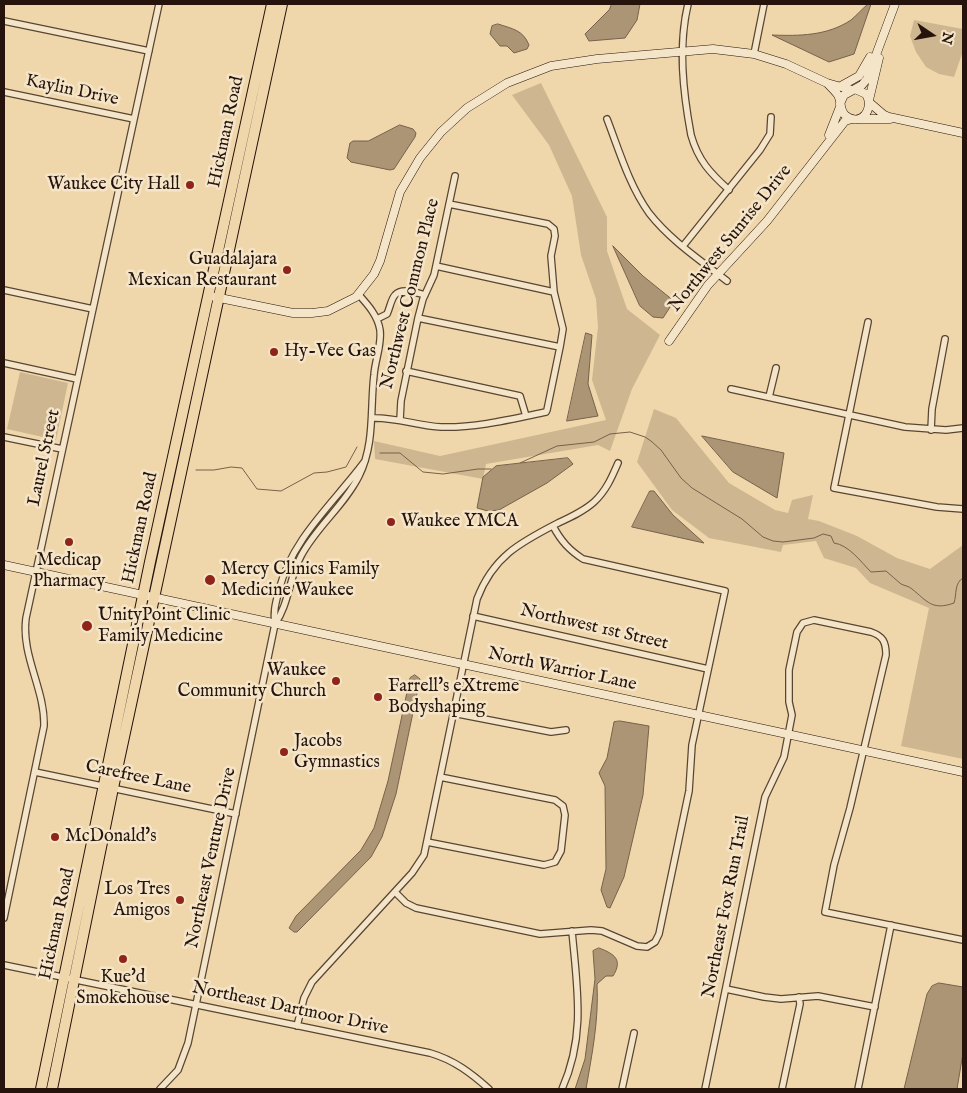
<!DOCTYPE html>
<html>
<head>
<meta charset="utf-8">
<style>
  body { margin:0 }
  #map { position:relative; width:967px; height:1093px; overflow:hidden; background:#f0d7ab; font-family:"IM FELL English",serif }
  canvas { display:block }
  .frame { position:absolute; inset:0; border:5px solid #26140c; pointer-events:none }
  .north { position:absolute; left:907px; top:10px; width:50px; height:50px; -webkit-text-stroke:4px #f5e5c8; paint-order:stroke; rotate:102deg; font-size:14px; font-weight:700; line-height:20px; text-align:center; color:#26140c }
  .north::after { content:''; display:block; margin:auto; width:18px; height:22px; background:#26140c; clip-path:polygon(50% 0,100% 100%,50% 72%,0 100%) }
</style>
</head>
<body>
<div id="map">
<canvas width="967" height="1093"></canvas>
<div class="frame"></div>
<div class="north">N</div>
</div>
<script>
const context = document.querySelector('canvas').getContext('2d');
context.lineJoin = 'round';
function paint(path, color) {
  context.fillStyle = color;
  context.fill(path, 'evenodd');
}
function strokePath(path, color, width, dash) {
  context.strokeStyle = color;
  context.lineWidth = width;
  context.lineCap = dash ? 'butt' : 'round';
  context.setLineDash(dash || []);
  context.stroke(path);
}
function write(font, color, halo, rows, align = 'center') {
  context.font = font + ' "IM FELL English",serif';
  context.lineWidth = 5;
  context.setLineDash([]);
  context.textBaseline = 'middle';
  context.strokeStyle = halo;
  context.fillStyle = color;
  for (const [text, x, y, turn = 0] of rows) {
    context.save();
    context.translate(x, y);
    context.rotate((+turn || 0) * Math.PI / 180);
    context.textAlign = isNaN(turn) ? turn : align;
    if (halo) context.strokeText(text, 0, 0);
    context.fillText(text, 0, 0);
    context.restore();
  }
}
const green = new Path2D(`
  M914,20l49,9v22l-9,26 -15,-3 -13,-7 -10,-15 -6,-16z
  M541,83l66,134v34l20,58 33,26 -28,54 -22,62 -12,-6 -112,19 -3,15 -108,-20 -1,-18 66,15 166,-36 -14,-40 6,-53 -2,-28 -15,-44 -9,-59 -23,-51 -37,-50z
  M20,372l48,11 -12,57 -49,-11z
  M654,409l22,9 53,65 46,27 13,3 4,-13 21,-5 -5,24 11,2 38,15 40,22 33,11 33,-24v214l-62,-13 28,-138 -59,-25 -14,-15 -32,-10 -8,-17 -33,4 -2,7 -72,-14 -37,-28 -35,-48z`);
const water = new Path2D(`
  M612,4h28l-3,16 -12,18 -36,3 -4,-7 24,-24z
  M868,4h3l-17,50 -25,8 -57,-27c27,1 55,1 79,-15 6,-5 11,-11 17,-16z
  M498,24c15,5 25,6 31,21l-2,4 -13,4 -7,-7h-7l-10,-12 2,-8z
  M400,125l13,4 3,4 -1,4 -21,32 -4,1 -39,-8 -4,-4 3,-15 3,-2h15z
  M613,246l30,30 31,25 -11,17 -10,-1 -13,-11z
  M586,333l6,2 -4,49 10,32 -31,5z
  M702,436l82,17 -7,45 -44,-26z
  M568,458l5,6 -26,19 -48,27 -11,1 -11,-3 6,-31 13,-11z
  M650,491h4l19,24 31,28 -72,-16z
  M415,675l5,4 -24,115 -14,43 -11,20 -70,71 -4,4h-3l-5,-4 7,-12 65,-66 13,-22 14,-47 22,-103z
  M620,721l29,5 -6,69 -19,82 -14,31 -3,-1 -6,-17 5,-21 -1,-83 -6,-13 8,-15 7,-36z
  M599,948c16,6 24,12 14,28h-7l-9,8c2,36 -5,70 -11,105h-11l10,-30 10,-80 -2,-28z
  M939,983l24,4v66l-6,36h-53l23,-95 5,-8z`);
const stream = new Path2D(`
  M380,453h20l23,19 20,2 35,-5h13
  M520,463l37,-17 37,-4 16,-8 20,-2 15,5 6,4 10,9 20,28 11,10 50,31 21,18 10,4 10,1 31,-4 9,-4 8,2 3,7c15,2 27,19 37,29l15,-1c5,4 10,9 15,13 4,2 8,2 11,5 15,12 20,22 42,14 3,-9 0,-20 9,-25
  M196,470h18l17,-3 11,1 15,21 24,2 33,-18 13,-1 19,-5 11,-20`);
const street = new Path2D(`
  M688,4c-10,42 -5,88 3,131 7,25 19,38 38,55
  M4,21l145,30
  M754,54l10,-50
  M4,92l130,27
  M607,119c12,31 22,66 42,94 21,27 51,47 78,68
  M683,246l77,-96 10,-16 1,-17
  M436,266l118,26
  M4,290l89,19
  M418,318l142,29
  M377,319l10,-5c3,-6 4,-15 8,-19 7,-8 22,-2 30,0
  M868,322l-34,166 103,19 26,2
  M4,363l73,16
  M406,371l114,25 6,20
  M731,389l174,38 41,3 17,-2
  M769,397l7,-29
  M372,418c24,-1 46,8 69,9 35,1 71,-8 105,-15l1,-2 13,-63 3,-18 -9,-37 -3,-36 4,-20 -1,-7 -6,-5 -99,-20
  M400,420l1,-19 17,-83 5,-19 11,-24 21,-99
  M931,430l1,-21 13,-70
  M4,437l58,12
  M473,616l235,53
  M275,624c14,-20 14,-46 26,-68 15,-29 43,-50 58,-80 16,-32 11,-67 15,-101 1,-15 8,-30 6,-45 -2,-14 -12,-25 -21,-35
  M453,713l98,19 15,-2
  M35,772l201,42
  M427,842l117,23 11,-3 6,-11 4,-36 -2,-9 -8,-6 -115,-23
  M395,892l11,11 10,5 124,26 51,-4 11,1 35,15 10,1 8,-5 4,-8 30,-143 3,-46 33,-154 -142,-32c-14,-9 -22,-18 -30,-33
  M4,918l40,-192c1,-37 -23,-70 -18,-108l133,-614
  M4,965l426,88c24,7 41,20 59,36
  M726,989l38,8 17,2 37,-3 57,11
  M297,1026l7,-28 8,-16 100,-109 12,-18 53,-256c16,-42 42,-56 81,-76 13,-6 26,-12 36,-21 12,-11 18,-25 24,-39
  M160,1089l18,-19 10,-27 87,-419c-2,-13 1,-22 4,-34 13,-52 55,-87 86,-129
  M562,1089c24,-54 15,-101 10,-158
  M622,1089l12,-56
  M705,1089l60,-292 19,-40 8,-42 -3,-13v-32l8,-38 6,-9 11,-3 57,12c12,4 15,10 15,23l-36,153 -16,57 -9,47 138,28
  M782,1089l18,-85 -1,-7
  M858,1089l33,-164`);
const secondary = new Path2D(`
  M827,83c4,4 8,8 11,12 4,7 1,16 8,21 15,11 29,-7 20,-22l-11,-5 -11,6 -4,9
  M841,86l18,-10 11,-19
  M855,89l7,-4 5,-6 28,-75
  M869,100l10,-42
  M870,103l14,12 5,2 74,16
  M859,119h31
  M829,135l11,-28
  M215,297l78,16h19l16,-2 28,-14 18,-23 6,-13 20,-69 20,-34 21,-26 26,-24 40,-25 44,-17 46,-7 116,-10 41,5 32,10 41,19 25,7
  M669,341l39,-56 59,-64 78,-100 7,-2
  M4,565l959,207`);
const highway = new Path2D(`
  M41,1089l109,-527 122,-558
  M52,1089l61,-301 169,-784`);
const markers = [
  [190,185,5,"#8f2418"],
  [287,270,5,"#8f2418"],
  [274,352,5,"#8f2418"],
  [391,522,5,"#8f2418"],
  [69,542,5,"#8f2418"],
  [210,580,6,"#8f2418"],
  [87,626,6,"#8f2418"],
  [336,681,5,"#8f2418"],
  [378,697,5,"#8f2418"],
  [284,752,5,"#8f2418"],
  [55,837,5,"#8f2418"],
  [180,900,5,"#8f2418"],
  [123,959,5,"#8f2418"]
];
const streetNames = [
  ["Kaylin Drive",72,91,12],
  ["Hickman Road",227,132,-78],
  ["Northwest Sunrise Drive",731,239,-51],
  ["Northwest Common Place",411,294,-76],
  ["Laurel Street",45,458,-78],
  ["Hickman Road",141,528,-78],
  ["Northwest 1st Street",594,628,13],
  ["North Warrior Lane",562,670,12],
  ["Carefree Lane",138,778,12],
  ["Northeast Venture Drive",212,858,-78],
  ["Northeast Fox Run Trail",727,907,-79],
  ["Hickman Road",58,924,-78],
  ["Northeast Dartmoor Drive",290,1009,12]
];
const poiNames = [
  ["Waukee City Hall",180,185,"right"],
  ["Guadalajara",277,260,"right"],
  ["Mexican Restaurant",277,281,"right"],
  ["Hy-Vee Gas",284,352],
  ["Waukee YMCA",401,522],
  ["Medicap",69,561,"center"],
  ["Pharmacy",69,582,"center"],
  ["Mercy Clinics Family",221,570],
  ["Medicine Waukee",221,591],
  ["UnityPoint Clinic",98,616],
  ["Family Medicine",98,637],
  ["Waukee",326,671,"right"],
  ["Community Church",326,692,"right"],
  ["Farrell's eXtreme",388,687],
  ["Bodyshaping",388,708],
  ["Jacobs",294,742],
  ["Gymnastics",294,763],
  ["McDonald's",65,837],
  ["Los Tres",170,890,"right"],
  ["Amigos",170,911,"right"],
  ["Kue'd",123,978,"center"],
  ["Smokehouse",123,999,"center"]
];
paint(green, '#ceb690');
paint(water, '#ab9575');
strokePath(water, '#76614b', 1);
strokePath(stream, '#76614b', 1);
strokePath(street, '#584534', 8);
strokePath(secondary, '#26140c', 9);
strokePath(highway, '#26140c', 12);
strokePath(street, '#f5e5c8', 5.5);
strokePath(secondary, '#f5e5c8', 8);
strokePath(highway, '#f0d7ab', 10);
for (const [x, y, r, color] of markers) {
  const dot = new Path2D();
  dot.arc(x, y, r, 0, 2 * Math.PI);
  context.fillStyle = color;
  context.fill(dot);
  strokePath(dot, '#f5e5c8', 2);
}
write('18px', '#26140c', '#f5e5c8', streetNames);
write('18px', '#26140c', '#f5e5c8', poiNames, 'left');
</script>
</body>
</html>
